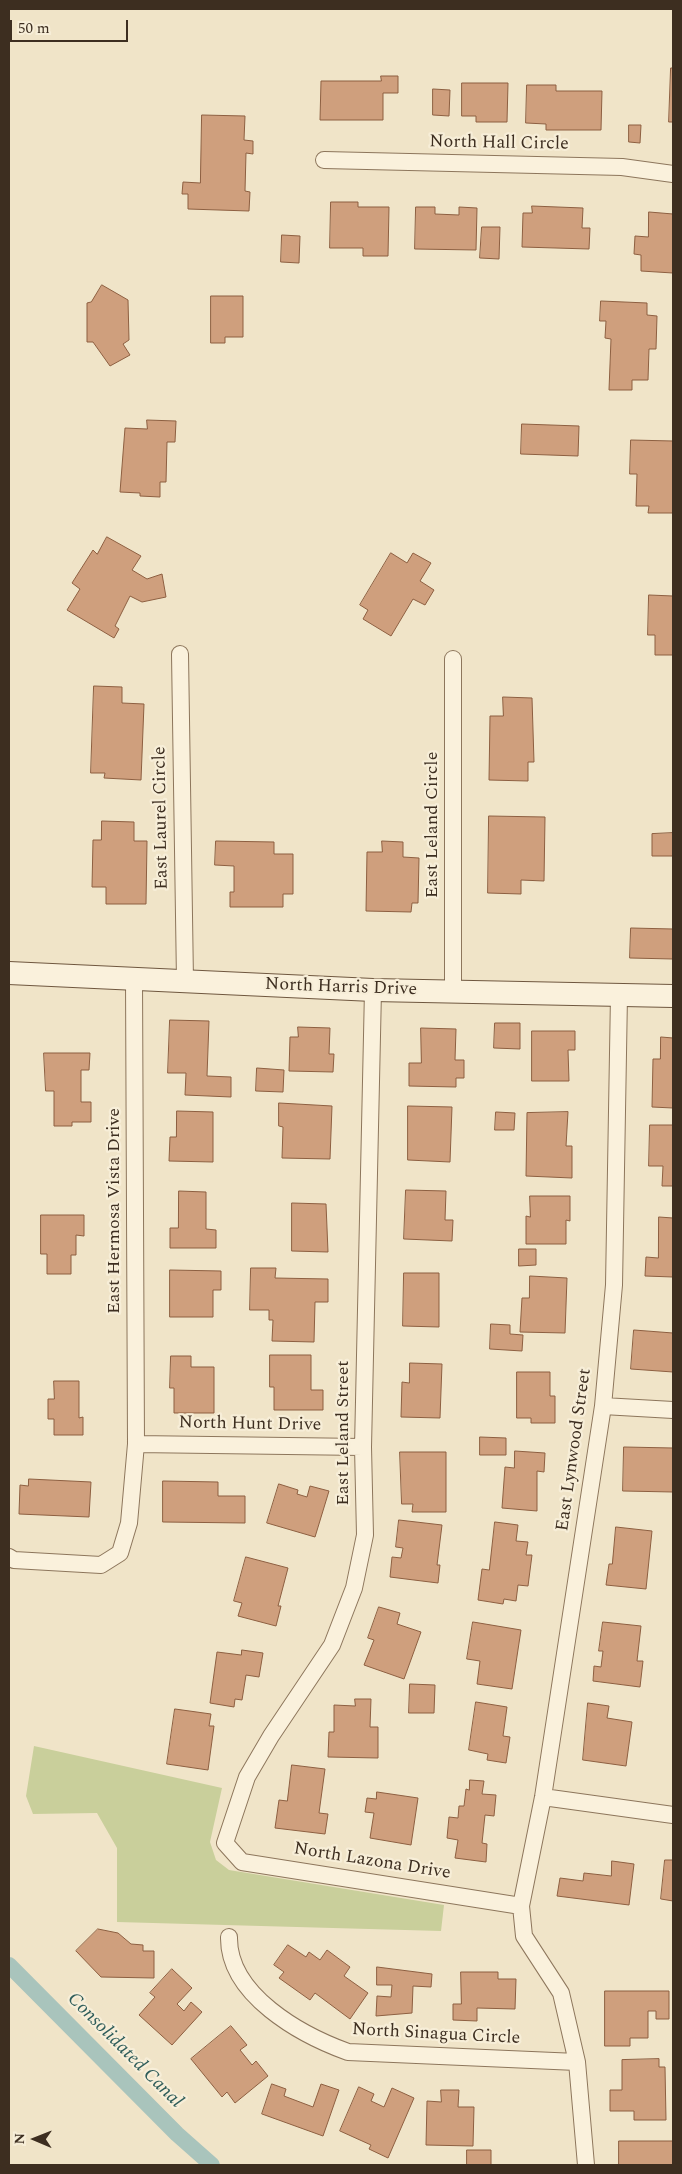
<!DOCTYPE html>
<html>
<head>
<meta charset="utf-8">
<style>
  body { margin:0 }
  #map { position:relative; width:682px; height:2174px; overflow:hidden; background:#f0e4c8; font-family:Spectral,serif }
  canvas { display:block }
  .frame { position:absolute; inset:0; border:10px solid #3d2e20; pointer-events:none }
  .north { position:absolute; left:10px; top:2114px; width:50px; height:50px; -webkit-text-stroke:4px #f7eed8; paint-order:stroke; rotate:271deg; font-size:14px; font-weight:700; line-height:20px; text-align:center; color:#3d2e20 }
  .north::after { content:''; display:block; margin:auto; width:18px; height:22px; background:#3d2e20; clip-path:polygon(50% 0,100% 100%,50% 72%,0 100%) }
  .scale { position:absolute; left:10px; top:20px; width:118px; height:22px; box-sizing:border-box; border:2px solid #3d2e20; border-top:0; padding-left:6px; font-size:15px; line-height:18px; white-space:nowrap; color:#3d2e20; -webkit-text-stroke:4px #f7eed8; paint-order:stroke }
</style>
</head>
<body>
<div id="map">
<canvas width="682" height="2174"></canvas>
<div class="frame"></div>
<div class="north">N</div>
<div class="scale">50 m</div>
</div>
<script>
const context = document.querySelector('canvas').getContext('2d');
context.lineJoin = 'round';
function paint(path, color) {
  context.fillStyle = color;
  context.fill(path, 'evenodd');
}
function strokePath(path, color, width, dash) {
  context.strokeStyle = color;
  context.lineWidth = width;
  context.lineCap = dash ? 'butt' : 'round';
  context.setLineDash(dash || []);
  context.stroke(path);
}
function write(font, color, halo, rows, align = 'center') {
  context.font = font + ' Spectral,serif';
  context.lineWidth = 4.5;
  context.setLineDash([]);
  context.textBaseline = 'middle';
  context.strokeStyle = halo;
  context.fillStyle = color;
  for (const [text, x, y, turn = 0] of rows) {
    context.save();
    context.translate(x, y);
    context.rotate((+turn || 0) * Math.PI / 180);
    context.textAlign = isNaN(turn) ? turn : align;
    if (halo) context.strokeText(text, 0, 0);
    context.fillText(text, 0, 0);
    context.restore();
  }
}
const green = new Path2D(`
  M34,1746l188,42 -12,54 6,18 13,10 215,35 -3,26 -324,-9v-74l-20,-35 -64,1 -7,-18z`);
const canal = new Path2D(`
  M9,1965l168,169 35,31`);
const building = new Path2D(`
  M671,68h2v54h-4z
  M381,76h17v17h-15v27h-63l1,-39h60z
  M462,83h46l-1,39h-31v-6h-14z
  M527,85h29v6h46l-1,39h-55v-6l-20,-1z
  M433,89l17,1 -1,26 -16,-1z
  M202,115l43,1 -1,24 9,1v13l-7,-1 -1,38 5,1 -1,19 -61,-2v-15h-6l1,-12 17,1z
  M629,125h12l-1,18 -11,-1z
  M331,202h27v5h31l-1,49h-25v-8h-33z
  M532,206l51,2 -1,20h8l-1,21 -67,-2 1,-34h9z
  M416,207h19v7l24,1v-8l18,1 -1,42 -61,-1z
  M649,212l24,2v59l-32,-2v-16l-7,-1 1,-18 13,1z
  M482,227h18l-1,32 -19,-1z
  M282,235l18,1 -1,27 -18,-1z
  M102,285l26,15 1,40 -6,4 7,11 -20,11 -17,-24h-6v-39l4,-1z
  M211,296h32v41h-18v6h-14z
  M601,301l46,2v12l10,1 -1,33h-7l-1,31h-16v10h-23l2,-51 -6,-1 1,-17h-6z
  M147,420l29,1 -1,21h-8l-1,40h-6v15l-20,-1v-3l-20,-1 5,-64 22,1z
  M522,424l57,2 -1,30 -57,-2z
  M631,440l42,1v72h-25l1,-7h-13l1,-32h-7z
  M107,537l34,19 -9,14 15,9 15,-5 4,23 -24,5 -12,-6 -15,30 4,3 -5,9 -47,-28 13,-21 -8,-6 21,-33 4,4z
  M391,553l16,10 6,-10 18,10 -11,18 14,9 -9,15 -12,-6 -22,37 -28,-17 5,-9 -8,-5z
  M649,595l24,1v59h-18v-20h-7z
  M94,686l28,1v16l22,1 -3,76 -37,-2 1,-5h-14z
  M503,697l29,1 2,64h-6v19l-39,-1 1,-64h13z
  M489,816l56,1 -1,64 -23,-1v14l-33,-1z
  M102,821l32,1v19h13l-1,63h-40v-17h-14l1,-47h8z
  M673,833v23h-21v-22z
  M216,841l58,1v12h19v40h-10v13h-53v-15h4v-26l-19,-1z
  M382,841l21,1v15l16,1 -1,45h-6l-1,9 -45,-1 1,-59h15z
  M631,928l42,1v30l-43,-1z
  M170,1020l39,1 -2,55 24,1v20l-46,-2 1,-22h-18z
  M495,1023h25v26l-26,-1z
  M298,1027l32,1 -1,26h5l-1,18 -44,-1 1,-34h8z
  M421,1028l35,1 -1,31h9v18h-8v9l-47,-1v-23h12z
  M532,1031h43v19h-7l1,31h-37z
  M661,1037l12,1v70l-21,-1 1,-48h7z
  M44,1053h46l-1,17h-8v32h10v20h-19v4h-18v-35h-8z
  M257,1068l27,2 -1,22 -27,-1z
  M279,1103l53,3 -2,53 -48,-1 1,-31 -4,-1z
  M408,1106l44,1 -2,55 -42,-2z
  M177,1111l36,1v50l-44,-1 1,-24h6z
  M496,1112l19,1 -1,17h-19z
  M568,1112l-2,34h6v32l-46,-2 1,-63z
  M650,1125h23v61h-11l1,-20h-14z
  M406,1190l40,1 -1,29h8l-1,21 -48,-2z
  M179,1191l27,1v37l10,1v18h-46v-20h8z
  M530,1196h40v25l-4,-1v24h-40v-28l4,1z
  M292,1203l34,1 2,48 -36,-1z
  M41,1215h43v21l-8,-1v20h-5v19h-24v-20h-6z
  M659,1217l14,1v59l-28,-1 1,-19 12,1z
  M519,1249h17v16l-17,1z
  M251,1268h25l-1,10 53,1v23h-13l-1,40 -42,-1 1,-21h-4v-10h-19z
  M170,1270l51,1v19h-8v27h-43z
  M404,1273h35v54l-36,-1z
  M530,1276l37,2 -2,55 -45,-1 2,-34h7z
  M491,1324l19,1v9l13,1 -1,16 -32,-2z
  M634,1330l39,3v39l-42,-3z
  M270,1355h41v35h12v20h-49v-23h-4z
  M171,1356h20v11h23v46h-40v-25h-4z
  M410,1363l32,1 -2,54 -39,-1 1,-35 7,1z
  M517,1372h33v24h5v27h-24v-5h-14z
  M54,1381h25v37l4,-1v18h-29v-16h-6v-20h6z
  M480,1437l26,1v17h-26z
  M624,1447l49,1v44l-50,-1z
  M515,1451l30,2 -1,19 -7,-1v40l-35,-3 3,-41 9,1z
  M400,1452h46v60h-34l1,-8h-11z
  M29,1479l62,3 -2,35 -70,-3 1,-29 8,1z
  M163,1481l55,1v14h27v27l-82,-1z
  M279,1484l19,6 -1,4 10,3 3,-11 19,5 -14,46 -48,-14z
  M399,1520l43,5 -5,40h3l-2,18 -48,-6 2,-20 9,1 2,-10 -7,-1z
  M495,1522l23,3 -2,16 12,1 -2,13h6l-4,31 -10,-1 -2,16 -12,-2 -1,5 -25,-4 4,-31 7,1z
  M616,1527l36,4 -6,58 -40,-4 3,-21h3z
  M246,1557l42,11 -10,38h3l-5,20 -38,-10 4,-13 -8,-2z
  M379,1607l21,6 -3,11 24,8 -17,47 -40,-14 10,-25 -6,-2z
  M473,1622l48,8 -9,59 -35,-5 3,-23 -13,-2z
  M603,1622l38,4 -4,35h6l-3,26 -47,-6 1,-15 7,1 2,-16h-4z
  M242,1650l21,3 -4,24 -13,-2 -4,25 -7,-1 -1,8 -24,-4 7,-51 24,3z
  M410,1684l25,1 -1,28h-25z
  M355,1699h16l-1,28h8v31l-50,-1 1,-25h5v-27l21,1z
  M476,1702l31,5 -4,29 7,1 -4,26 -19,-3 1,-6 -19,-4z
  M588,1703l21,3 -2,12 25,4 -6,44 -43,-6z
  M175,1709l36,5 -2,12h5l-6,44 -41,-6z
  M292,1765l33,4 -6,44 9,1 -3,20 -50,-6 4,-28 8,1z
  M470,1780l14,1 -2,13 14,1 -2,21 -9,-1 -3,28 5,1 -1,18 -31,-4 3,-18 -11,-2 2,-21 9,1 1,-12h5l2,-17 3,1z
  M377,1792l41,6 -7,47 -41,-7 4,-25 -9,-1 2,-14 9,1z
  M665,1860h8v41l-12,-2z
  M612,1861l22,3 -5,41 -72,-9 3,-18 23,3 1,-8 27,3z
  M98,1929l20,4 13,11 12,1v6h11v27l-53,-1 -25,-26z
  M288,1945l18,12 3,-5 11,8 7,-10 23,17 -6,9 24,17 -18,26 -35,-26 -5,7 -31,-22 5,-6 -10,-7z
  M377,1967l55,7 -1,13 -18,-1 -1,27 -36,3 1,-20 14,1 1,-12h-15z
  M172,1969l20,19 -15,16 7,7 7,-9 11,10 -30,33 -33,-30 16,-18 -5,-4z
  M461,1972h37v7h18l-1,30 -38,-1v13l-24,-1v-16h8z
  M605,1991h64v28h-13v-8h-8v27h-18v8h-25z
  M231,2026l16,19 -7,5 12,15 4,-4 12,15 -33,27 -8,-11 -5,5 -31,-38z
  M659,2059v8h6l1,53h-32v-9h-24v-21h12v-30z
  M272,2084l14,5 -2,7 29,11 8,-23 18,6 -16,46 -61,-22z
  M359,2087l15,7 -3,7 13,6 8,-19 22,10 -26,60 -19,-9 2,-4 -31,-14z
  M441,2090h18l-1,17h16l-1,39 -47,-1 1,-44 14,1z
  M619,2141h54v24h-54z
  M467,2150h24v15h-24z`);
const street = new Path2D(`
  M324,160l298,7 51,7
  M180,654l5,327
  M373,990l-10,457 2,88 -11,53 -22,57 -61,91 -24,41 -22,66 17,19 279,44
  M453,992v-333
  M603,1406l70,4
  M136,1444l227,3
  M9,1557l5,3 87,5 19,-12 9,-30 7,-79 -2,-465
  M543,1797l130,18
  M229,1937c-1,58 72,98 119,115l229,10
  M586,2165l-9,-103 -16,-69 -37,-57 -3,-30 22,-109 60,-391 11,-121 5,-290`);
const secondary = new Path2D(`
  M9,973l364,17 300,6`);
const streetNames = [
  ["North Hall Circle",499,144,1],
  ["East Laurel Circle",162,818,-91],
  ["East Leland Circle",433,825,-90],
  ["North Harris Drive",341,988,2],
  ["East Hermosa Vista Drive",115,1211,-90],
  ["North Hunt Drive",250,1425,1],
  ["East Leland Street",344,1433,-90],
  ["East Lynwood Street",575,1450,-82],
  ["North Lazona Drive",372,1862,9],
  ["North Sinagua Circle",436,2035,3]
];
const waterNames = [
  ["Consolidated Canal",124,2051,45]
];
paint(green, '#c9cf9b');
strokePath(canal, '#a9c4bc', 16);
paint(building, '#cf9f7d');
strokePath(building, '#8d5f41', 1);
strokePath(street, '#8d765c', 18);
strokePath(secondary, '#6f573f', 24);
strokePath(street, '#faf1dc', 16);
strokePath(secondary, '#faf1dc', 22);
write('18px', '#3d2e20', '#f7eed8', streetNames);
write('italic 19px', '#2f5d5a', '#f7eed8', waterNames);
</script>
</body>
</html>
